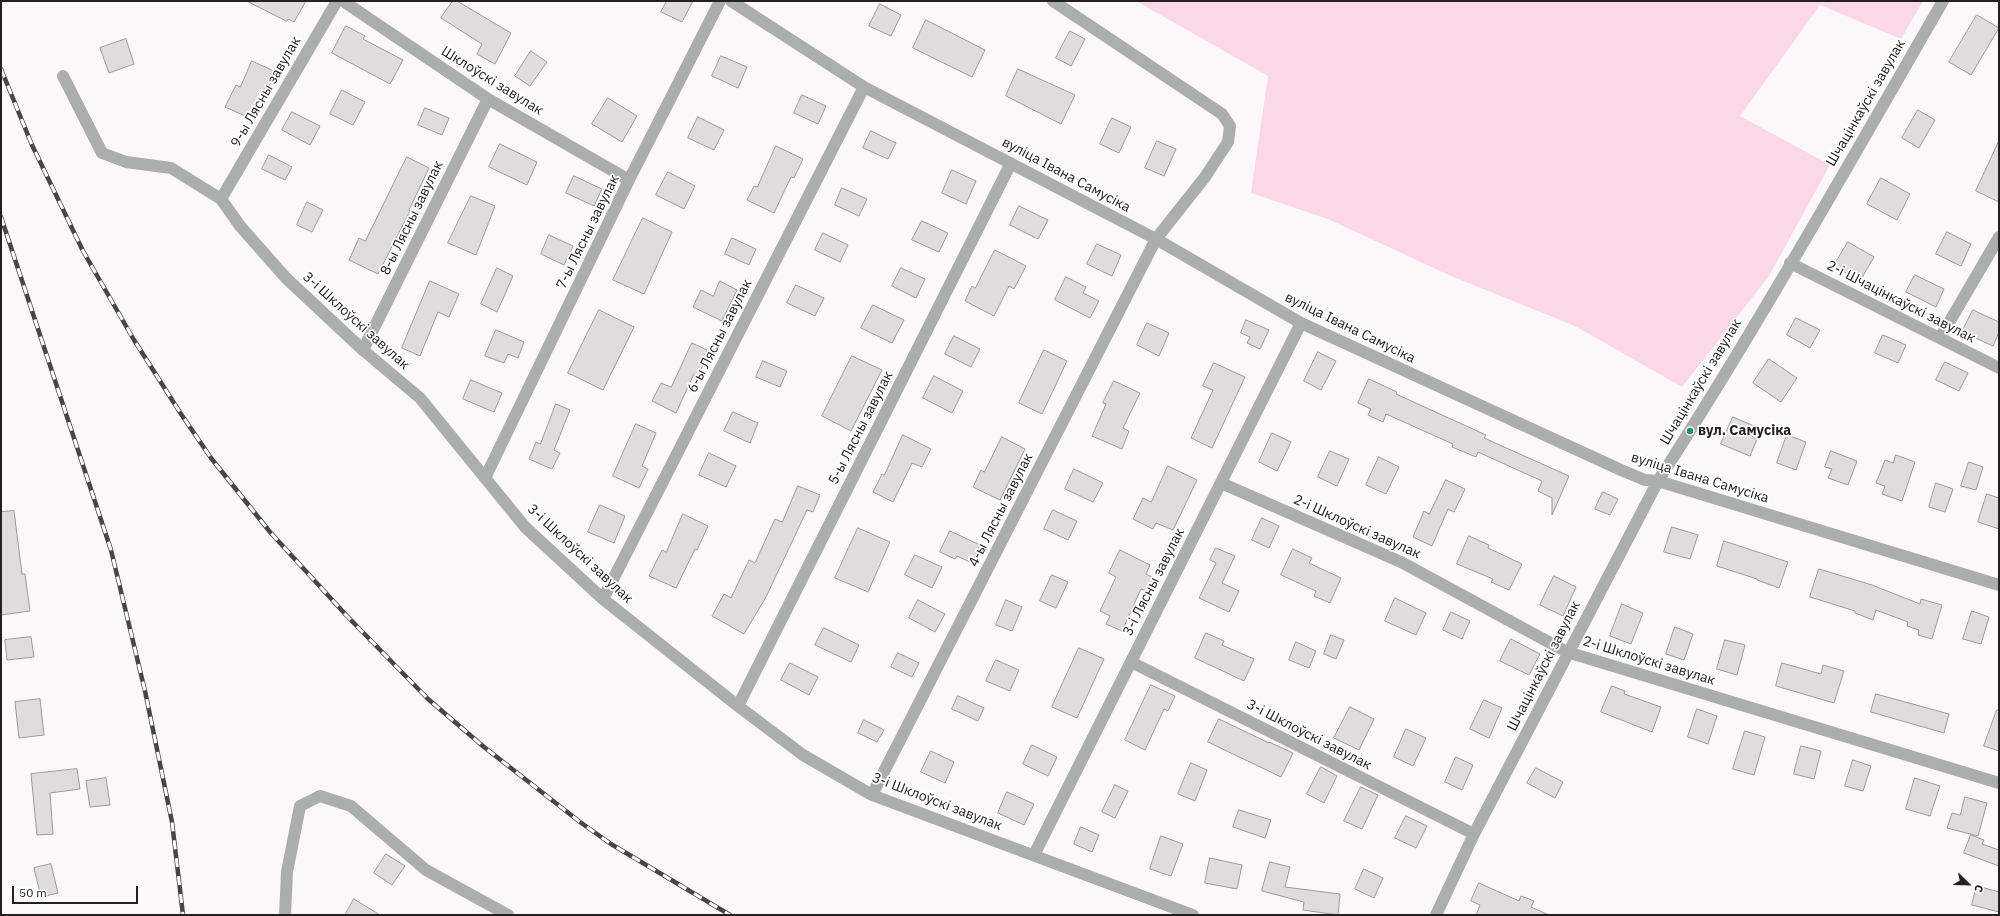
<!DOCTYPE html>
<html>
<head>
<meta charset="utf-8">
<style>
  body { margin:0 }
  #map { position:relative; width:2000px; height:916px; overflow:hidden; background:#fcf8fa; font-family:"IBM Plex Sans",sans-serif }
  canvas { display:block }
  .frame { position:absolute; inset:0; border:2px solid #222021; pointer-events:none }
  .north { position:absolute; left:1948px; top:864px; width:40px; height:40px; -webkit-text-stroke:3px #fff; paint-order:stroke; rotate:113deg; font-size:11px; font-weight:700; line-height:16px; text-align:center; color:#222021 }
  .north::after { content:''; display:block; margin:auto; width:14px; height:18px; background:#222021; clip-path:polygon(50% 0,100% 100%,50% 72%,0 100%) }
  .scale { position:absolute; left:12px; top:886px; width:126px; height:18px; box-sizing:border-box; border:2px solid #222021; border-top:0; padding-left:5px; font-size:12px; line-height:14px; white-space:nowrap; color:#222021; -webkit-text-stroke:3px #fff; paint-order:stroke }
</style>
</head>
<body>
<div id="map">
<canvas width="2000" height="916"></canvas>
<div class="frame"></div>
<div class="north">С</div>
<div class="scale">50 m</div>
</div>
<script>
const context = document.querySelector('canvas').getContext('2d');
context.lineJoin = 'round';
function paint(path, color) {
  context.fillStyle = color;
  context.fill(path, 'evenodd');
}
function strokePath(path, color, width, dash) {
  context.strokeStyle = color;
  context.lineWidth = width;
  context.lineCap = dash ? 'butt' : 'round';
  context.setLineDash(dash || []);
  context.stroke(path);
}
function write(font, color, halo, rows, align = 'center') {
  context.font = font + ' "IBM Plex Sans",sans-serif';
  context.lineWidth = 3.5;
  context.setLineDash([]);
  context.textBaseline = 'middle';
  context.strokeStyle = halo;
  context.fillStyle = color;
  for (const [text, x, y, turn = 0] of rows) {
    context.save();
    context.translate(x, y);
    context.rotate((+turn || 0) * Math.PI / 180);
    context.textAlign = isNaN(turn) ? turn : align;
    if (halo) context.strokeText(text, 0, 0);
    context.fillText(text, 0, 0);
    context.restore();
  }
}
const green = new Path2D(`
  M1136,1h787l-22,38 -81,-34 -80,111 90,49 -61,111 -87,111 -107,-61 -124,-50 -123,-57 -77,-26 17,-117z`);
const building = new Path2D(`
  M247,1h59l-12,21 -6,-3 -1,2z
  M453,1h4l54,32 -16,31 -18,-10 5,-10 -41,-26z
  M667,1h26l-11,21 -21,-10z
  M880,4l21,11 -10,21 -22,-10z
  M1977,15l22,13 -28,47 -22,-13z
  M926,20l59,30 -13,27 -59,-29z
  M346,26l19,10 -2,3 40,21 -13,24 -58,-31z
  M1070,31l15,8 -14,27 -15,-8z
  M126,39l8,25 -25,9 -9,-25z
  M531,51l16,11 -17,24 -15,-10z
  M721,56l26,11 -9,21 -26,-12z
  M252,61l24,11 -7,14 -3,-1 -16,33 -25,-11 11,-22 4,2z
  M1018,69l57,26 -14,29 -55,-28z
  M342,90l23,12 -12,23 -23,-11z
  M802,95l24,11 -8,18 -24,-11z
  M608,98l29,18 -15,26 -30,-18z
  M425,108l24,10 -7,17 -24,-10z
  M1918,110l17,10 -16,28 -17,-10z
  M292,112l28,14 -10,19 -28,-15z
  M698,117l26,13 -10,20 -26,-12z
  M1112,118l19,9 -12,26 -19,-9z
  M871,131l25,12 -8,16 -25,-11z
  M1157,141l19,8 -12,27 -19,-8z
  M1999,141v61l-23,-11z
  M500,144l37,18 -10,23 -38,-18z
  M776,146l27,13 -9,19 -3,-1 -17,36 -27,-13 7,-14 3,1z
  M269,155l23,12 -7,13 -23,-11z
  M407,157l22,11 -20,42 1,1 -32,63 -29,-14 10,-22 6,3z
  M952,170l24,11 -10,23 -24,-11z
  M668,172l27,14 -11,23 -28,-14z
  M574,176l28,13 -8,17 -28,-13z
  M1881,178l29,16 -13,26 -30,-16z
  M842,188l25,11 -8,17 -24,-11z
  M471,196l24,10 -19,49 -28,-12z
  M307,202l16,8 -11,22 -15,-7z
  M1019,206l29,14 -10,19 -28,-14z
  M643,218l29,14 -28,62 -31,-14z
  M922,221l26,12 -9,19 -27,-12z
  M1947,232l24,12 -10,22 -25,-12z
  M823,233l25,12 -8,17 -25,-12z
  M549,235l24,11 -9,19 -23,-11z
  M732,238l24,11 -7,16 -24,-11z
  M1848,242l26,15 -14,24 -26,-15z
  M1097,244l24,11 -9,21 -25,-12z
  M995,250l31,16 -12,23 -5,-3 -15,30 -29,-15 7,-15 3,2z
  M497,268l16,8 -16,36 -16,-8z
  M901,268l24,11 -9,19 -24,-12z
  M1915,275l29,14 -8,18 -30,-15z
  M1066,277l20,10 -3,6 16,8 -9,17 -35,-18z
  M430,281l29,13 -10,23 -11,-5 -18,44 -18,-8z
  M720,281l17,9 -15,31 -29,-14 8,-17 12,6z
  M796,285l28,13 -9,18 -28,-13z
  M873,305l31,15 -12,23 -31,-15z
  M599,310l35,17 -31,63 -35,-17z
  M1973,310l26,12v10l-6,14 -31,-14z
  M1796,318l24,12 -10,18 -23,-13z
  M1246,320l23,10 -9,19 -13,-6 3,-6 -9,-4z
  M1147,323l22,10 -10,23 -22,-11z
  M496,330l28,12 -6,16 -10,-4 -4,9 -19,-7z
  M1883,335l23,10 -8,18 -23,-10z
  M954,336l26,13 -9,18 -26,-13z
  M692,343l17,8 -11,25 -4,-2 -18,39 -24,-12 9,-18 10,4z
  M1044,350l23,11 -25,53 -23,-11z
  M1318,352l18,9 -15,29 -17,-9z
  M852,356l30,14 -31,61 -29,-15z
  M1769,359l28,19 -16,24 -28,-19z
  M763,361l24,10 -7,16 -24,-10z
  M1945,362l23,11 -9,18 -23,-11z
  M1214,363l31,14 -33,71 -21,-10 22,-48 -10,-4z
  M934,376l29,15 -11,22 -29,-15z
  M1369,379l28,13 -1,2 90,41 -2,3 85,38 -17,39v-17l-14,-7 4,-10 -64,-29 -2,5 -24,-10 1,-3 -67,-30 -3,8 -15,-7 3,-6 -13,-6z
  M471,380l31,13 -8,19 -31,-13z
  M1114,381l26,12 -17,35 6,3 -7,18 -30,-13 14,-32 -3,-1z
  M556,404l14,6 -16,40 6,3 -8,16 -23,-10 7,-17 4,2z
  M733,412l25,11 -8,20 -26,-12z
  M1733,417l21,9 -4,9 7,4 -7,17 -29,-12z
  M636,424l20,9 -14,33 6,3 -9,19 -26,-12z
  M1272,433l19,9 -14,29 -18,-9z
  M903,435l28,14 -9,18 -10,-4 -19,39 -20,-10 9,-18 2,1z
  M1787,435l19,7 -10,28 -19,-7z
  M1002,437l23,12 -25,51 -27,-13 8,-17 3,2z
  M1330,451l19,8 -12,27 -19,-9z
  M1831,451l26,10 -9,24 -20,-7 4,-9 -7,-2z
  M709,453l27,13 -10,21 -27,-12z
  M1896,455l19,7 -13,39 -20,-7 3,-8 -9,-3 9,-23 8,3z
  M1379,457l20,10 -13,27 -20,-9z
  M1969,462l14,5 -7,23 -15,-4z
  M1168,466l29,14 -24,50 -17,-7 -3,6 -20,-10 10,-21 8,4z
  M1074,469l29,14 -10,19 -28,-13z
  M1446,480l19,9 -11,23 -6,-3 -16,37 -19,-9 11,-26 5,3z
  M1936,483l17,6 -8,23 -16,-5z
  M798,486l22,9 -7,17 -6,-2 -41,87 -22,37 -32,-18 12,-22 7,4 18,-38 6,3 20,-44 7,3z
  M1603,492l15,7 -8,16 -15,-6z
  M1987,494l12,4v31l-21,-7z
  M600,505l25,11 -11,27 -26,-11z
  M1053,510l24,11 -9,19 -24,-11z
  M14,511l8,63h3l5,37 -29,4v-103z
  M683,514l25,12 -11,24 -2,-1 -19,39 -27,-12 13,-26 4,2z
  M1262,518l17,8 -10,22 -17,-8z
  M1672,527l26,8 -8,24 -26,-7z
  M858,528l32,14 -22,50 -33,-14z
  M950,531l30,14 -8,18 -15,-7 -2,3 -15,-7z
  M1469,536l20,9 -1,3 34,16 -13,26 -18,-8 2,-3 -36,-15z
  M1724,541l64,21 -9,26 -22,-8v-1l-40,-13z
  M1216,548l19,8 -13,27 17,8 -10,21 -30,-14 17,-35 -6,-3z
  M1293,549l19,9 -3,5 32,15 -11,25 -16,-7 2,-5 -35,-16z
  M1120,550l30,15 -4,9 8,4 -6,14 -7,-3 -19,42 -16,-7 4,-8 -10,-5 16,-34 -7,-4z
  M915,555l27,12 -10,21 -27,-13z
  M1819,569l53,16 48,19 1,-5 21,6 -10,34 -14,-4 1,-5 -12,-4 1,-4 -32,-12 -3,10 -18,-7v-2l-45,-14z
  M1052,575l16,7 -12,26 -16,-7z
  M1554,576l22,11 -13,29 -23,-11z
  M1395,598l31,15 -10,22 -31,-14z
  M918,600l27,14 -10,18 -26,-14z
  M1006,600l16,7 -10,24 -16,-6z
  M1622,604l21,9 -12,31 -21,-8z
  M1972,611l17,6 -8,27 -18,-5z
  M1451,612l19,9 -8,18 -19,-9z
  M1675,627l18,7 -9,26 -18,-6z
  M824,628l35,17 -8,17 -36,-17z
  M1206,633l18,8 -2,4 32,14 -10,22 -49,-23z
  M1331,635l13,5 -8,19 -12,-5z
  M31,637l3,20 -27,3 -2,-20z
  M1511,639l29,15 -11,21 -29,-14z
  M1725,640l20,5 -8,30 -20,-6z
  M1296,642l20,9 -7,17 -20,-8z
  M1079,648l25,11 -27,59 -25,-11z
  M898,653l21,10 -7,14 -21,-10z
  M996,660l23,10 -9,21 -24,-10z
  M790,663l28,14 -9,18 -28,-15z
  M1782,663l39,11 2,-9 21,6 -10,32 -58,-17z
  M1151,685l24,11 -7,15 -4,-2 -19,41 -20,-10z
  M1612,686l13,5 -1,3 37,13 -9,25 -51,-20z
  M1876,694l73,20 -5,19 -73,-21z
  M958,696l26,12 -6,13 -26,-12z
  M40,699l4,36 -25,3 -4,-36z
  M1484,700l18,8 -13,30 -19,-9z
  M1350,707l24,12 -15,31 -25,-12z
  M1697,709l20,7 -9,28 -20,-7z
  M1997,710h2v41l-15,-5z
  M1219,719l50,24v-1l24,11 -12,24 -73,-35z
  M864,720l20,10 -7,12 -19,-9z
  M1406,729l20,9 -13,28 -19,-9z
  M1745,731l20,6 -11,38 -21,-6z
  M1032,745l25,12 -9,19 -25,-12z
  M1801,746l20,5 -7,28 -20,-5z
  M931,751l23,11 -9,21 -24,-11z
  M1456,757l17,8 -11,25 -17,-8z
  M1853,760l18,6 -8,25 -18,-5z
  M1191,763l16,7 -12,31 -17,-7z
  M1321,767l16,9 -13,27 -17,-9z
  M1536,768l27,14 -8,16 -28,-15z
  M77,769l3,20 -30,4 3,41 -16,1 -6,-61z
  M106,778l4,27 -20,2 -4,-26z
  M1915,778l25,8 -10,30 -24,-7z
  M1115,785l13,6 -13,27 -13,-6z
  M1361,787l17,8 -16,34 -18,-8z
  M1007,792l27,12 -10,21 -26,-12z
  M1965,797l22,6 -9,33 -31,-8 5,-15 8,2z
  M1239,810l32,10 -6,18 -32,-11z
  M1406,816l21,10 -11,22 -21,-10z
  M1081,827l18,8 -7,17 -18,-8z
  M1971,835l13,5 -2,4 17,6v16l-35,-13z
  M1161,836l22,8 -12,32 -21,-7z
  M386,854l19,12 -13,19 -18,-12z
  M1210,858l32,7 -5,24 -32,-6z
  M1270,862l20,5 -5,20 55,7 -2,21 -35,-5 1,-8 -42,-11z
  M51,864l7,29 -17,4 -7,-29z
  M1364,869l19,9 -9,20 -19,-9z
  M1479,883l40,18 2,-5 13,5 -3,6 18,8h-73l4,-10 -9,-4z
  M1977,886l22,6v20l-27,-7z
  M354,899l26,16h-35z`);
const minor = new Path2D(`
  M343,1l145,98 141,81
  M731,1l133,86 292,152 145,84 320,147 24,10 13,1 341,104
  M63,76l39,77 24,9 45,6 50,31 19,27 46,52 77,72 57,48 105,129 78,72 135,107 65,49 69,40 321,120
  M221,199l116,-198
  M1790,263l209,105
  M1940,338l59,-101
  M363,350l125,-251
  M485,478l144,-298 91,-179
  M1221,483l180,79 166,90 432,131
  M603,599l261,-512
  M1131,662l343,172
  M738,706l273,-543
  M872,795l284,-556 49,-62 23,-35 2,-16 -8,-12 -169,-113
  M1034,855l267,-532
  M285,915l2,-43 13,-66 20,-10 31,10 75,64 82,45
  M1436,915l38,-81 184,-353c101,-157 192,-319 285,-480`);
const rail = new Path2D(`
  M1,69l31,76 51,106 51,89 47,74 30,44 59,74 76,83 82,84 56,48 96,75 31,22 119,71
  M1,217l110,333 34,141 27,131 11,93`);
const markers = [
  [1690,431,4,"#239171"]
];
const streetNames = [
  ["Шклоўскі завулак",492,81,32],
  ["9-ы Лясны завулак",266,92,-60],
  ["Шчацінкаўскі завулак",1866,103,-60],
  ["вуліца Івана Самусіка",1066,175,28],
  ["8-ы Лясны завулак",412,218,-64],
  ["7-ы Лясны завулак",588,232,-64],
  ["2-і Шчацінкаўскі завулак",1901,302,27],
  ["3-і Шклоўскі завулак",356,321,42],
  ["вуліца Івана Самусіка",1350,328,26],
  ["6-ы Лясны завулак",720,336,-63],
  ["Шчацінкаўскі завулак",1701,382,-59],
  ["5-ы Лясны завулак",861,428,-63],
  ["вуліца Івана Самусіка",1700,478,17],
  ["4-ы Лясны завулак",1001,510,-63],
  ["2-і Шклоўскі завулак",1357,527,24],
  ["3-і Шклоўскі завулак",580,554,43],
  ["3-і Лясны завулак",1154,582,-63],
  ["2-і Шклоўскі завулак",1649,661,17],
  ["Шчацінкаўскі завулак",1544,666,-63],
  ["3-і Шклоўскі завулак",1309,735,27],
  ["3-і Шклоўскі завулак",937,802,21]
];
const poiNames = [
  ["вул. Самусіка",1698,431]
];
paint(green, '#fbd7e7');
paint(building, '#e0dcde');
strokePath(building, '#9d999b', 1);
strokePath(minor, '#acaead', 12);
strokePath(rail, '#474546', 4.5);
strokePath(rail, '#fff', 3, [9]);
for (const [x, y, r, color] of markers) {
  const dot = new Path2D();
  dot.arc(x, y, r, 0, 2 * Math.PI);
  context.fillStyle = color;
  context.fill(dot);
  strokePath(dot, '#fff', 1.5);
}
write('14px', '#222021', '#fff', streetNames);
write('bold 14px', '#222021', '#fff', poiNames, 'left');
</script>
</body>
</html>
